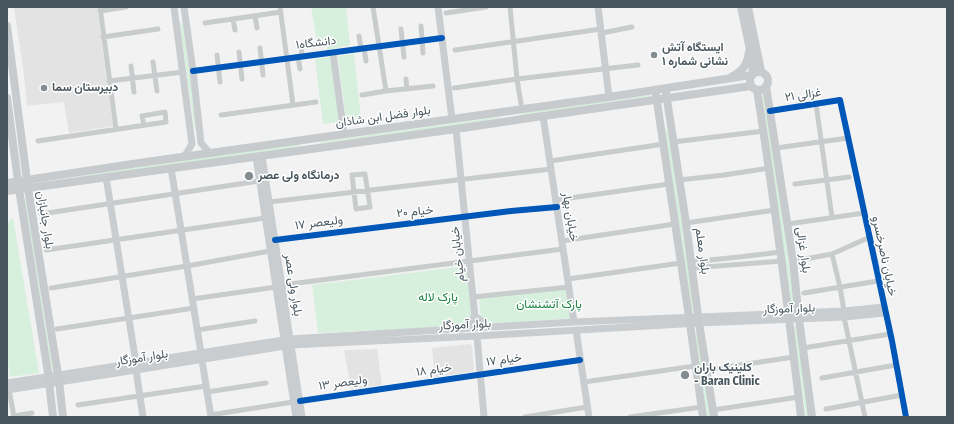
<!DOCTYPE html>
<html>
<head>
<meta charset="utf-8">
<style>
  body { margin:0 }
  #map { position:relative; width:954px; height:424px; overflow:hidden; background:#f2f2f2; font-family:"Fira Sans Condensed",sans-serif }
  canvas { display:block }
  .frame { position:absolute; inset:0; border:8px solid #48575e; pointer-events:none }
</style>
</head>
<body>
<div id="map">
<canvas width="954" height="424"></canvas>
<div class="frame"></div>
</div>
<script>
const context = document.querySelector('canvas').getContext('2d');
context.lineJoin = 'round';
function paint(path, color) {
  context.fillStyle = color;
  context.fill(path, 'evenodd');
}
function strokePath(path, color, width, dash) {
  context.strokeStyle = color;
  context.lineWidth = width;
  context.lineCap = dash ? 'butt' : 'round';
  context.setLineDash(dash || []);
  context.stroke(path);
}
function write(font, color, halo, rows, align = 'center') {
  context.font = font + ' "Fira Sans Condensed",Vazirmatn,sans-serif';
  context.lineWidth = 3;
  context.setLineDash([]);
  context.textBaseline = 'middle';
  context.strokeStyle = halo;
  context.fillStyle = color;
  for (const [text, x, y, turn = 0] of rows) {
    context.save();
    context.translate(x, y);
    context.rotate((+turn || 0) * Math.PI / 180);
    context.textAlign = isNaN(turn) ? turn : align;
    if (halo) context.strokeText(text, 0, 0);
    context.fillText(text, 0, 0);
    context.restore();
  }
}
const education = new Path2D(`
  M14,7h83l16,119 -44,7 -5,-31 -37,4 -3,-31z
  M470,344l2,2 2,23 -2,3 -37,5 -3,-29z
  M377,349l5,36 -31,4 -7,-39z`);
const green = new Path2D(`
  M284,7h62l4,38 -23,5v-9h-10l-6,-34 -27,1z
  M179,20l4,5 14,106 -2,-1 -1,-5z
  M354,54l7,63 -15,2 -8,-63z
  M330,57l9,65 -16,2 -8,-65z
  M762,94h1l2,2 30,212 -1,1 -4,-8z
  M650,95l2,1 -139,21 12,-4z
  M499,117l1,1 -9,1 -3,3 -172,22 10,-3z
  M665,129l3,1 27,179 -2,2 -2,-1z
  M300,144l1,1 -12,4 -203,28h-13l104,-16z
  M23,199h3l27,172 -3,-1z
  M13,218l26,155 -29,4 -3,-22v-127l3,-9z
  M466,266l6,49 -11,11 -143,7 -6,-48z
  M565,289l6,29 -81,6 -9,-8 -2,-18z
  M794,326h2l1,8 2,4 10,79h-3l-11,-80z
  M696,333l2,1 12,83h-3l-12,-83z`);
const street = new Path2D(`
  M100,7l16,122
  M280,7l13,98
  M373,7l13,84
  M510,7l7,72 5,31
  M100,11l26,-4
  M446,13l40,-6
  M255,16l2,12
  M233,19l2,11
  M205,23l76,-11
  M421,26l2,27
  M401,29l3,28
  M602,33l30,-6
  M359,36l2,12
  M103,37l55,-8
  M301,45l1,11
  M260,48l3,27
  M364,48l2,13
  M455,50l146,-21
  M239,52l3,27
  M217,55l3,27
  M298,57l2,12
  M153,62l4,29
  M131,66l3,26
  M193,71l249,-33
  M406,79l1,10
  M109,81l74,-9
  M454,88l63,-9 121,-14
  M362,95l24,-4 47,-5
  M816,104l16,113
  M770,111l70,-11 52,241 14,76
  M221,115l95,-13
  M38,141l128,-19 -1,-10 -23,4 2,9
  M673,142l91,-11
  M776,148l72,-10
  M550,161l114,-17
  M365,174l5,33 -14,2 -4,-34z
  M679,180l45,-5 46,-7
  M795,184l54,-7
  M556,200l113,-16
  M269,202l282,-33
  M41,214l218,-33
  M686,223l89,-13
  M788,224l76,-11
  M275,240l236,-29 46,-4
  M562,241l113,-17
  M46,250l219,-32
  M832,254l8,33 4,24
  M800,260l32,-6 38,-17
  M691,262l48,-5 42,-5
  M692,268l90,-7
  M568,279l113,-16
  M282,285l281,-36
  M51,288l136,-22 83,-15
  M804,293l74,-12
  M473,297l96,-10
  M192,299l84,-12
  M844,317l21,100
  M57,329l137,-21
  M197,330l58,-9
  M803,348l87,-14
  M706,370l88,-13
  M822,378l74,-13
  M584,382l111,-16
  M9,389l5,28
  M207,392l59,-9
  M300,401l280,-41
  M78,405l128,-19
  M826,409l76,-14
  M713,410l86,-13
  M210,415l83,-13
  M14,416l18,-3
  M525,417l62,-10
  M630,417l72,-10`);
const secondary = new Path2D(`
  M174,7l18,137 -8,13
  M184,7l9,64 8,72 9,10
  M438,7l14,112
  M598,7l11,90
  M333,53l11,81
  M543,116l31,206
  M456,129l20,199
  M262,156l40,261
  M256,157l40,260
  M171,168l30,185
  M106,177l30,186
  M462,329l8,-7 5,-6 14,11
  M576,330l13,87
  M477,336l7,81
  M202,360l9,57
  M136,370l7,47
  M7,383l283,-44 284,-17 224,-9 46,-2 40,-4
  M7,390l129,-20 155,-25 186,-9 222,-13 145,-6 41,-4`);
const primary = new Path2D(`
  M741,7l8,38 4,28
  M748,7l13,64
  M7,26l21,162 31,193 4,36
  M750 81a9 9 0 1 1 18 0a9 9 0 1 1-18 0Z
  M731,77c12,-6 16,-12 18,-25
  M766,86l27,175 6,58 13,98
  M757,90c17,108 31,218 44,327
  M666,93l20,130 13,100 15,94
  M656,95l33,222 14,100
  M7,98l12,91 29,184 5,44
  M7,183l132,-20 470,-66 142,-22
  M7,191l449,-62 87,-13 208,-30`);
const cycleway = new Path2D(`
  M193,71l249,-33
  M770,111l70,-11 52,241 14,76
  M275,240l236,-29 46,-4
  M300,401l280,-41`);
const markers = [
  [654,55,4,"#848d92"],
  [44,88,4,"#848d92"],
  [249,176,5,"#848d92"],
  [685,375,5,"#848d92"]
];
const streetNames = [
  ["دانشگاه۱",316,43,-7],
  ["غزالی ۲۱",803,95,-9],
  ["بلوار فضل ابن شاذان",383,117,-8],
  ["خیام ۲۰",415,212,-6],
  ["خیابان بهار",570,217,81],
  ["بلوار جانبازان",45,220,81],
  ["ولیعصر ۱۷",319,223,-7],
  ["بلوار غزالی",803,250,82],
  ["بلوار معلم",702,251,82],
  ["خیابان خیام",458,254,-96],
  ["خیابان ناصرخسرو",884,256,78],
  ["بلوار ولی عصر",293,285,81],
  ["بلوار آموزگار",789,309,-2],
  ["بلوار آموزگار",465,325,-3],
  ["بلوار آموزگار",142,358,-9],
  ["خیام ۱۷",504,360,-8],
  ["خیام ۱۸",434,370,-8],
  ["ولیعصر ۱۳",343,383,-8]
];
const poiNames = [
  ["ایستگاه آتش",662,48],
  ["نشانی شماره ۱",662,62],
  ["دبیرستان سما",52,88],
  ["درمانگاه ولی عصر",258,176],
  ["کلینیک باران",694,368],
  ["- Baran Clinic",694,382]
];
const parkNames = [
  ["پارک لاله",438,298],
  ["پارک آتشنشان",549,305]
];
paint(education, '#e4e3e4');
paint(green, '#d6f0dd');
strokePath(street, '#c9cccd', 5);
strokePath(secondary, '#c9cdcf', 7);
strokePath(primary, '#c7cbcd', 8);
strokePath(cycleway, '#0057b8', 6);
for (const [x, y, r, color] of markers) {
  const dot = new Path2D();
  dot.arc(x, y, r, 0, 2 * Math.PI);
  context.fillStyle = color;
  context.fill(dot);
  strokePath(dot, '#fff', 1.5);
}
write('12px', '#48575e', '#fff', streetNames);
write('bold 12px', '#48575e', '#fff', poiNames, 'left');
write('12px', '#18803e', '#fff', parkNames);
</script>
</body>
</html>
